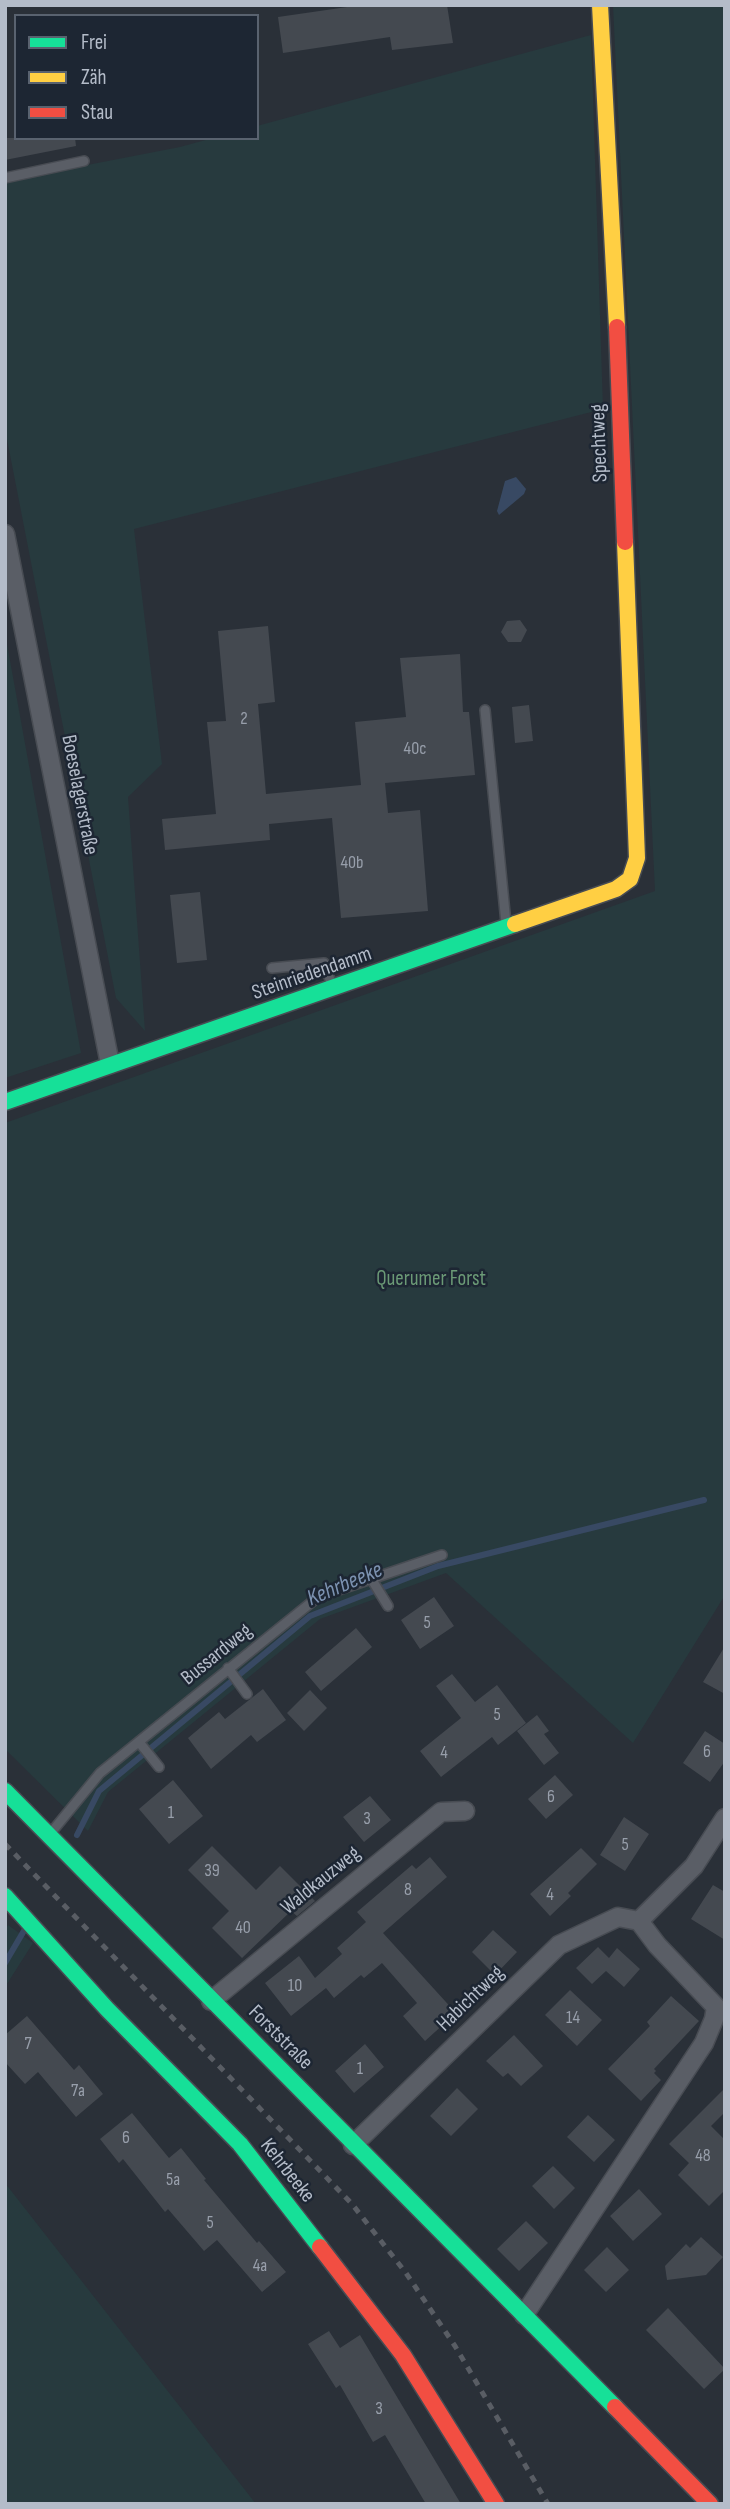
<!DOCTYPE html>
<html>
<head>
<meta charset="utf-8">
<style>
  body { margin:0 }
  #map { position:relative; width:730px; height:2509px; overflow:hidden; background:#2a3038; font-family:"Sofia Sans Condensed",sans-serif }
  canvas { display:block }
  .frame { position:absolute; inset:0; border:7px solid #b4bcc9; pointer-events:none }
  .legend { position:absolute; left:14px; top:14px; width:245px; height:126px; box-sizing:border-box; background:#1d2633; border:2px solid #59626f; margin:0; padding:9px 12px; list-style:none; font-size:21px; color:#b4bcc9 }
  .legend li { display:flex; align-items:center; gap:14px; height:35px }
  .legend b { width:35px; border:2px solid #59626f }
</style>
</head>
<body>
<div id="map">
<canvas width="730" height="2509"></canvas>
<div class="frame"></div>
<ul class="legend">
<li><b style="height:9px;background:#16e098"></b>Frei</li>
<li><b style="height:9px;background:#ffcf43"></b>Zäh</li>
<li><b style="height:9px;background:#f24e42"></b>Stau</li>
</ul>
</div>
<script>
const context = document.querySelector('canvas').getContext('2d');
context.lineJoin = 'round';
function paint(path, color) {
  context.fillStyle = color;
  context.fill(path, 'evenodd');
}
function strokePath(path, color, width, dash) {
  context.strokeStyle = color;
  context.lineWidth = width;
  context.lineCap = dash ? 'butt' : 'round';
  context.setLineDash(dash || []);
  context.stroke(path);
}
function write(font, color, halo, rows, align = 'center') {
  context.font = font + ' "Sofia Sans Condensed",sans-serif';
  context.lineWidth = 5;
  context.setLineDash([]);
  context.textBaseline = 'middle';
  context.strokeStyle = halo;
  context.fillStyle = color;
  for (const [text, x, y, turn = 0] of rows) {
    context.save();
    context.translate(x, y);
    context.rotate((+turn || 0) * Math.PI / 180);
    context.textAlign = isNaN(turn) ? turn : align;
    if (halo) context.strokeText(text, 0, 0);
    context.fillText(text, 0, 0);
    context.restore();
  }
}
const green = new Path2D(`
  M613,5h112v1590l-92,148 -187,-170 -126,46 -212,173 -20,39 -83,-82v-626l650,-232z
  M591,35l12,374 -469,120 28,235 -34,33 17,234 -29,-33 -111,-569v-248l175,-34 33,-9h44v-12z
  M5,633l76,420 -76,25z
  M8,1925l25,18 -28,44v-57z
  M5,2183l251,321h-251z`);
const water = new Path2D(`
  M516,477l10,12 -2,5 -25,21 -2,-4 8,-30z`);
const stream = new Path2D(`
  M77,1835l22,-44 211,-175 128,-50 266,-66
  M5,1963l20,-34`);
const building = new Path2D(`
  M361,5h86l6,38 -61,7 -2,-13 -107,16 -5,-36z
  M5,138h70l1,8 -71,14z
  M520,620l7,10 -6,12h-13l-7,-10 6,-11z
  M268,626l7,76 -17,2 8,90 95,-9 -6,-63 51,-5 -6,-59 60,-4 3,58h6l6,63 -90,8 3,30 32,-3 8,101 -87,7 -9,-100 -63,6 1,16 -105,10 -3,-31 54,-5 -9,-92 19,-1 -8,-90z
  M529,705l4,36 -18,2 -3,-36z
  M200,892l7,68 -30,3 -7,-68z
  M434,1597l20,29 -34,23 -19,-29z
  M356,1628l16,19 -51,44 -16,-19z
  M725,1646v48l-22,-12z
  M452,1674l23,28 22,-17 29,38 -28,22 -6,-8 -51,40 -21,-26 41,-33 -25,-32z
  M263,1689l23,31 -29,22 -6,-7 -40,34 -23,-31 31,-26 6,7z
  M310,1690l17,18 -23,23 -17,-18z
  M537,1715l12,16 -5,3 15,19 -15,12 -27,-34z
  M705,1731l20,13v17l-15,21 -27,-19z
  M555,1775l18,20 -27,24 -18,-20z
  M173,1780l30,36 -34,28 -30,-35z
  M370,1796l21,24 -27,22 -21,-25z
  M624,1817l25,17 -24,37 -25,-16z
  M212,1846l44,44 24,-24 35,35 -18,15 -6,-5 -49,47 -30,-30 17,-17 -41,-41z
  M581,1848l16,16 -29,29 3,3 -21,20 -20,-22z
  M430,1857l17,20 -64,56 73,80 -31,28 -22,-25 14,-13 -35,-40 -18,15 -3,-3 -27,23 -8,-10 -35,28 -26,-33 34,-27 16,22 27,-24 -5,-6 29,-26 -9,-10 55,-47 4,4z
  M713,1885l12,7v48l-34,-21z
  M493,1930l24,22 -22,23 -23,-23z
  M598,1947l11,11 8,-10 23,21 -16,18 -18,-16 -14,13 -16,-16z
  M570,1990l32,30 -25,26 -32,-31z
  M671,1996l28,25 -45,48 2,2 -2,2 7,7 -20,21 -33,-32 42,-43 -3,-4z
  M27,2016l47,54 5,-5 24,29 -27,23 -38,-45 -13,12 -20,-22v-27z
  M514,2035l29,31 -22,20 -13,-13 -5,4 -17,-16z
  M365,2044l19,23 -30,26 -19,-22z
  M457,2088l21,21 -27,27 -21,-20z
  M725,2088v24l-14,14 14,14v50l-16,16 -31,-31 11,-12 -20,-19z
  M132,2113l37,45 12,-10 25,31 -2,1 53,63 2,-2 27,31 -24,20 -45,-52 -13,11 -36,-42 -3,3 -42,-53 -4,4 -19,-24z
  M588,2115l27,25 -21,22 -27,-25z
  M553,2166l22,22 -21,21 -22,-23z
  M639,2189l23,25 -29,27 -23,-25z
  M526,2221l22,22 -29,28 -22,-22z
  M701,2237l22,20 -17,18 -39,5 -2,-14 21,-22 4,4z
  M607,2247l22,23 -23,22 -22,-22z
  M668,2308l57,61 -21,20 -58,-59z
  M329,2331l11,17 20,-13 101,169h-35l-41,-69 -12,7 -33,-57 -4,3 -28,-44z`);
const lane = new Path2D(`
  M5,178l79,-17
  M485,710l21,213
  M272,968l52,-5 8,22
  M372,1580l16,26
  M228,1668l19,26
  M139,1742l20,25
  M50,1834l50,-61 218,-176 124,-42`);
const street = new Path2D(`
  M5,534l105,530
  M211,2001l230,-189 24,-1
  M353,2145l206,-200 59,-28 21,4 55,-55 31,-48
  M524,2315l180,-272 10,-24 2,-12 -59,-62 -18,-24`);
const fast = new Path2D(`
  M5,1102l510,-178
  M5,1791l610,616
  M5,1896l102,113 133,135 80,103`);
const slow = new Path2D(`
  M600,5l17,322
  M515,924l101,-35 14,-10 7,-21 -12,-316`);
const jam = new Path2D(`
  M617,327l8,215
  M320,2247l83,108 93,149
  M615,2407l95,97`);
const rail = new Path2D(`
  M5,1844l347,360 54,69 49,73 93,158`);
const numberNames = [
  ["2",244,719],
  ["40c",415,749],
  ["40b",352,863],
  ["5",427,1623],
  ["5",497,1715],
  ["6",707,1752],
  ["4",444,1753],
  ["6",551,1797],
  ["1",171,1813],
  ["3",367,1819],
  ["5",625,1845],
  ["39",212,1871],
  ["8",408,1890],
  ["4",550,1895],
  ["40",243,1928],
  ["10",295,1986],
  ["14",573,2018],
  ["7",28,2044],
  ["1",360,2069],
  ["7a",78,2091],
  ["6",126,2138],
  ["48",703,2156],
  ["5a",173,2180],
  ["5",210,2223],
  ["4a",260,2266],
  ["3",379,2409]
];
const streetNames = [
  ["Spechtweg",600,443,-92],
  ["Boeselagerstraße",79,795,79],
  ["Steinriedendamm",312,974,-19],
  ["Bussardweg",217,1655,-39],
  ["Waldkauzweg",321,1881,-39],
  ["Habichtweg",471,1999,-44],
  ["Forststraße",280,2038,45],
  ["Kehrbeeke",287,2171,52]
];
const parkNames = [
  ["Querumer Forst",431,1280]
];
const waterNames = [
  ["Kehrbeeke",345,1585,-23]
];
paint(green, '#273a3e');
paint(water, '#384963');
strokePath(stream, '#384963', 6);
paint(building, '#444950');
strokePath(lane, '#484c53', 12);
strokePath(street, '#484c53', 21);
strokePath(fast, '#484c53', 19);
strokePath(slow, '#484c53', 19);
strokePath(jam, '#484c53', 19);
strokePath(lane, '#5a5e66', 9);
strokePath(street, '#5a5e66', 18);
strokePath(fast, '#16e098', 16);
strokePath(slow, '#ffcf43', 16);
strokePath(jam, '#f24e42', 16);
strokePath(rail, '#595d64', 5, [7, 7]);
write('18px', '#989fab', null, numberNames);
write('21px', '#b4bcc9', '#1d2633', streetNames);
write('21px', '#6b9a76', '#1d2633', parkNames);
write('italic 23px', '#7c92b1', '#1d2633', waterNames);
</script>
</body>
</html>
